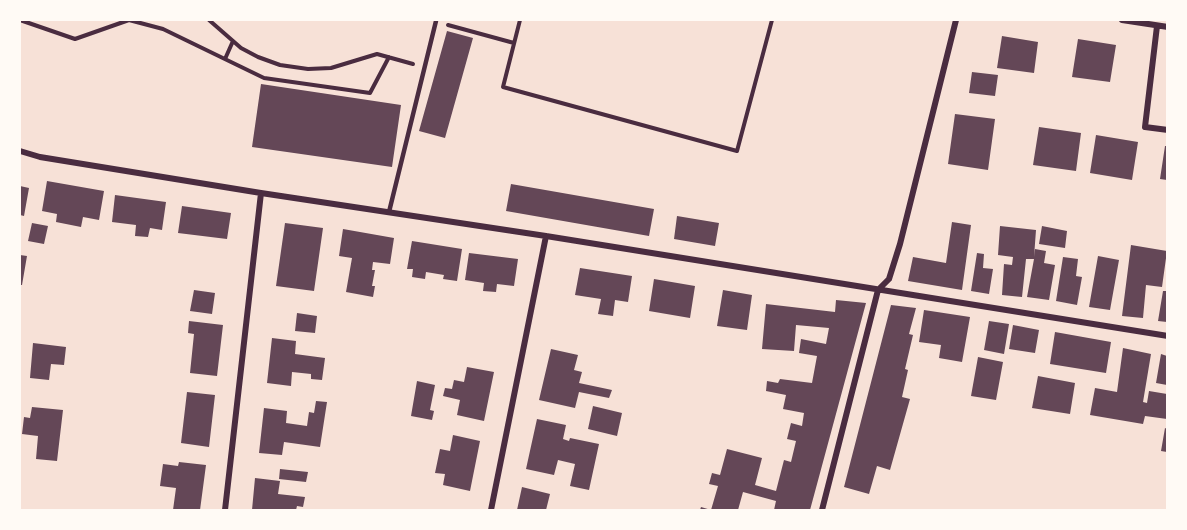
<!DOCTYPE html>
<html>
<head>
<meta charset="utf-8">
<style>
  body { margin:0 }
  #map { position:relative; width:1187px; height:530px; overflow:hidden; background:#f7e1d7; font-family:"Open Sans",sans-serif }
  canvas { display:block }
  .frame { position:absolute; inset:0; border:21px solid #fffaf5; pointer-events:none }
</style>
</head>
<body>
<div id="map">
<canvas width="1187" height="530"></canvas>
<div class="frame"></div>
</div>
<script>
const context = document.querySelector('canvas').getContext('2d');
context.lineJoin = 'round';
function paint(path, color) {
  context.fillStyle = color;
  context.fill(path, 'evenodd');
}
function strokePath(path, color, width, dash) {
  context.strokeStyle = color;
  context.lineWidth = width;
  context.lineCap = dash ? 'butt' : 'round';
  context.setLineDash(dash || []);
  context.stroke(path);
}
const building = new Path2D(`
  M447,31l26,7 -28,100 -26,-7z
  M1002,36l36,6 -4,31 -37,-5z
  M1078,39l38,6 -6,37 -38,-5z
  M972,72l26,3 -3,21 -26,-3z
  M261,84l140,21 -9,62 -140,-20z
  M955,114l40,5 -7,51 -40,-6z
  M1039,127l42,6 -5,38 -43,-6z
  M1096,135l42,7 -6,38 -42,-7z
  M1165,146h2v34l-7,-1z
  M47,181l57,10 -5,29 -16,-3 -2,10 -25,-5 1,-8 -15,-3z
  M511,184l143,25 -5,27 -143,-25z
  M20,186l9,2 -5,28 -4,-1z
  M115,195l51,7 -4,28 -12,-2 -2,9 -13,-1 1,-11 -24,-3z
  M182,206l49,7 -4,26 -49,-6z
  M677,216l42,7 -4,23 -41,-7z
  M952,222l19,3 -9,65 -54,-9 5,-24 33,6z
  M32,223l16,3 -4,18 -16,-3z
  M285,223l38,5 -9,63 -38,-5z
  M1000,226l36,4 -2,27 1,-8 11,2 -2,12 11,2 -6,35 -22,-3 7,-38h-8l-4,38 -20,-2 2,-31 8,1 1,-8 -15,-2z
  M1042,226l25,5 -2,17 -26,-4z
  M343,229l51,9 -4,26 -17,-2 -1,8h3l-3,16h3l-2,11 -27,-5 6,-34 -13,-2z
  M412,241l50,8 -5,32 -14,-2 1,-4 -18,-3 -1,7 -13,-2 1,-8h-6z
  M1131,245l36,6 -5,36 -16,-2 -3,33 -21,-2z
  M469,253l49,6 -4,27 -17,-2 -1,8 -13,-1 1,-8 -19,-3z
  M977,253l7,1 -1,14 10,1 -4,25 -18,-3z
  M20,255l7,1 -5,29h-2z
  M1098,256l21,4 -9,50 -21,-3z
  M1063,257l15,2 -2,17 6,1 -5,28 -21,-4z
  M580,268l52,8 -4,26 -13,-2 -2,16 -15,-2 3,-15 -26,-4z
  M654,279l41,7 -5,32 -41,-7z
  M194,290l21,3 -3,21 -22,-3z
  M723,290l29,5 -5,35 -30,-4z
  M1163,291h4v31l-9,-1z
  M836,300l30,3 -56,207h-36l2,-9 -33,-9 -5,18h-38l1,-3 10,3 7,-24 -9,-2 3,-11 8,2 7,-26 35,9 -7,27 21,6 8,-31 7,2 5,-21 -9,-2 4,-16 11,3 2,-13 -21,-4 3,-14 -20,-4 1,-10 11,2 2,-4 32,4 5,-27 -18,-3 2,-14 25,5 3,-16 -33,-3 -2,26 -32,-2 4,-45 69,8z
  M891,305l25,3 -7,26 4,1 -8,34 3,1 -6,27 8,2 -20,71 -13,-4 -8,28 -25,-7z
  M924,310l46,7 -8,45 -23,-4 2,-13 -22,-3z
  M297,313l20,3 -2,17 -20,-2z
  M189,321l34,4 -6,51 -27,-3 4,-39 -6,-1z
  M989,321l20,3 -5,30 -20,-4z
  M1013,325l26,5 -4,23 -26,-4z
  M1055,332l56,10 -5,31 -56,-9z
  M272,338l24,3 -1,13 30,4 -3,22 -11,-1v-5l-19,-2 -1,14 -24,-3z
  M33,343l33,4 -2,18 -13,-1 -2,16 -19,-2z
  M1123,348l28,6 -8,48 4,1 2,-12 18,3v25l-22,-3 -2,8 -53,-9 5,-27 22,4z
  M551,349l27,6 -4,15 8,2 -3,11 33,7 -3,8 -30,-6 -4,16 -36,-8z
  M1161,354l6,2v29l-11,-2z
  M978,357l25,5 -7,38 -25,-4z
  M467,367l27,5 -10,49 -27,-6 3,-15 -17,-4 2,-8 7,1 2,-9 10,2z
  M1038,376l37,7 -5,31 -38,-6z
  M417,381l18,4 -5,25 4,1 -2,9 -21,-4z
  M187,392l28,3 -6,52 -28,-4z
  M316,401l11,1 -7,45 -36,-5 -2,13 -23,-2 5,-45 23,3 -1,12 21,3 2,-14 5,1z
  M593,406l29,7 -5,23 -29,-7z
  M32,407l31,3 -6,51 -21,-2 2,-23 -16,-2 2,-17 6,1z
  M537,419l29,6 -3,14 6,2 1,-3 29,6 -10,46 -19,-4 5,-22 -17,-4 -4,15 -28,-6z
  M1165,428l2,1v23l-6,-1z
  M453,435l27,6 -10,50 -27,-6 2,-11 -10,-1 5,-24 10,2z
  M179,462l27,3 -6,45h-27l3,-22 -16,-2 3,-22 15,2z
  M280,469l28,3 -2,10 -27,-3z
  M255,478l25,3 -2,13 27,3 -2,10 -6,-1 -1,4h-44z
  M522,487l28,7 -4,16h-29z`);
const path = new Path2D(`
  M20,20l55,19 54,-19 34,9 101,49 106,15 19,-36
  M209,20l32,28 17,9 22,8 28,4 23,-1 46,-14 36,10
  M520,20l-17,67 234,64 35,-131
  M448,25l66,18
  M225,59l8,-18`);
const service = new Path2D(`
  M389,212l47,-191`);
const minor = new Path2D(`
  M1122,20l46,7
  M1157,26l-12,101 23,3
  M20,151l20,6 221,36 285,43 622,100
  M225,510l36,-317
  M491,510l55,-274
  M822,510l56,-220 11,-11 11,-35 56,-224`);
paint(building, '#644757');
strokePath(path, '#4a2c40', 4);
strokePath(service, '#4a2c40', 4.5);
strokePath(minor, '#4a2c40', 6);
</script>
</body>
</html>
